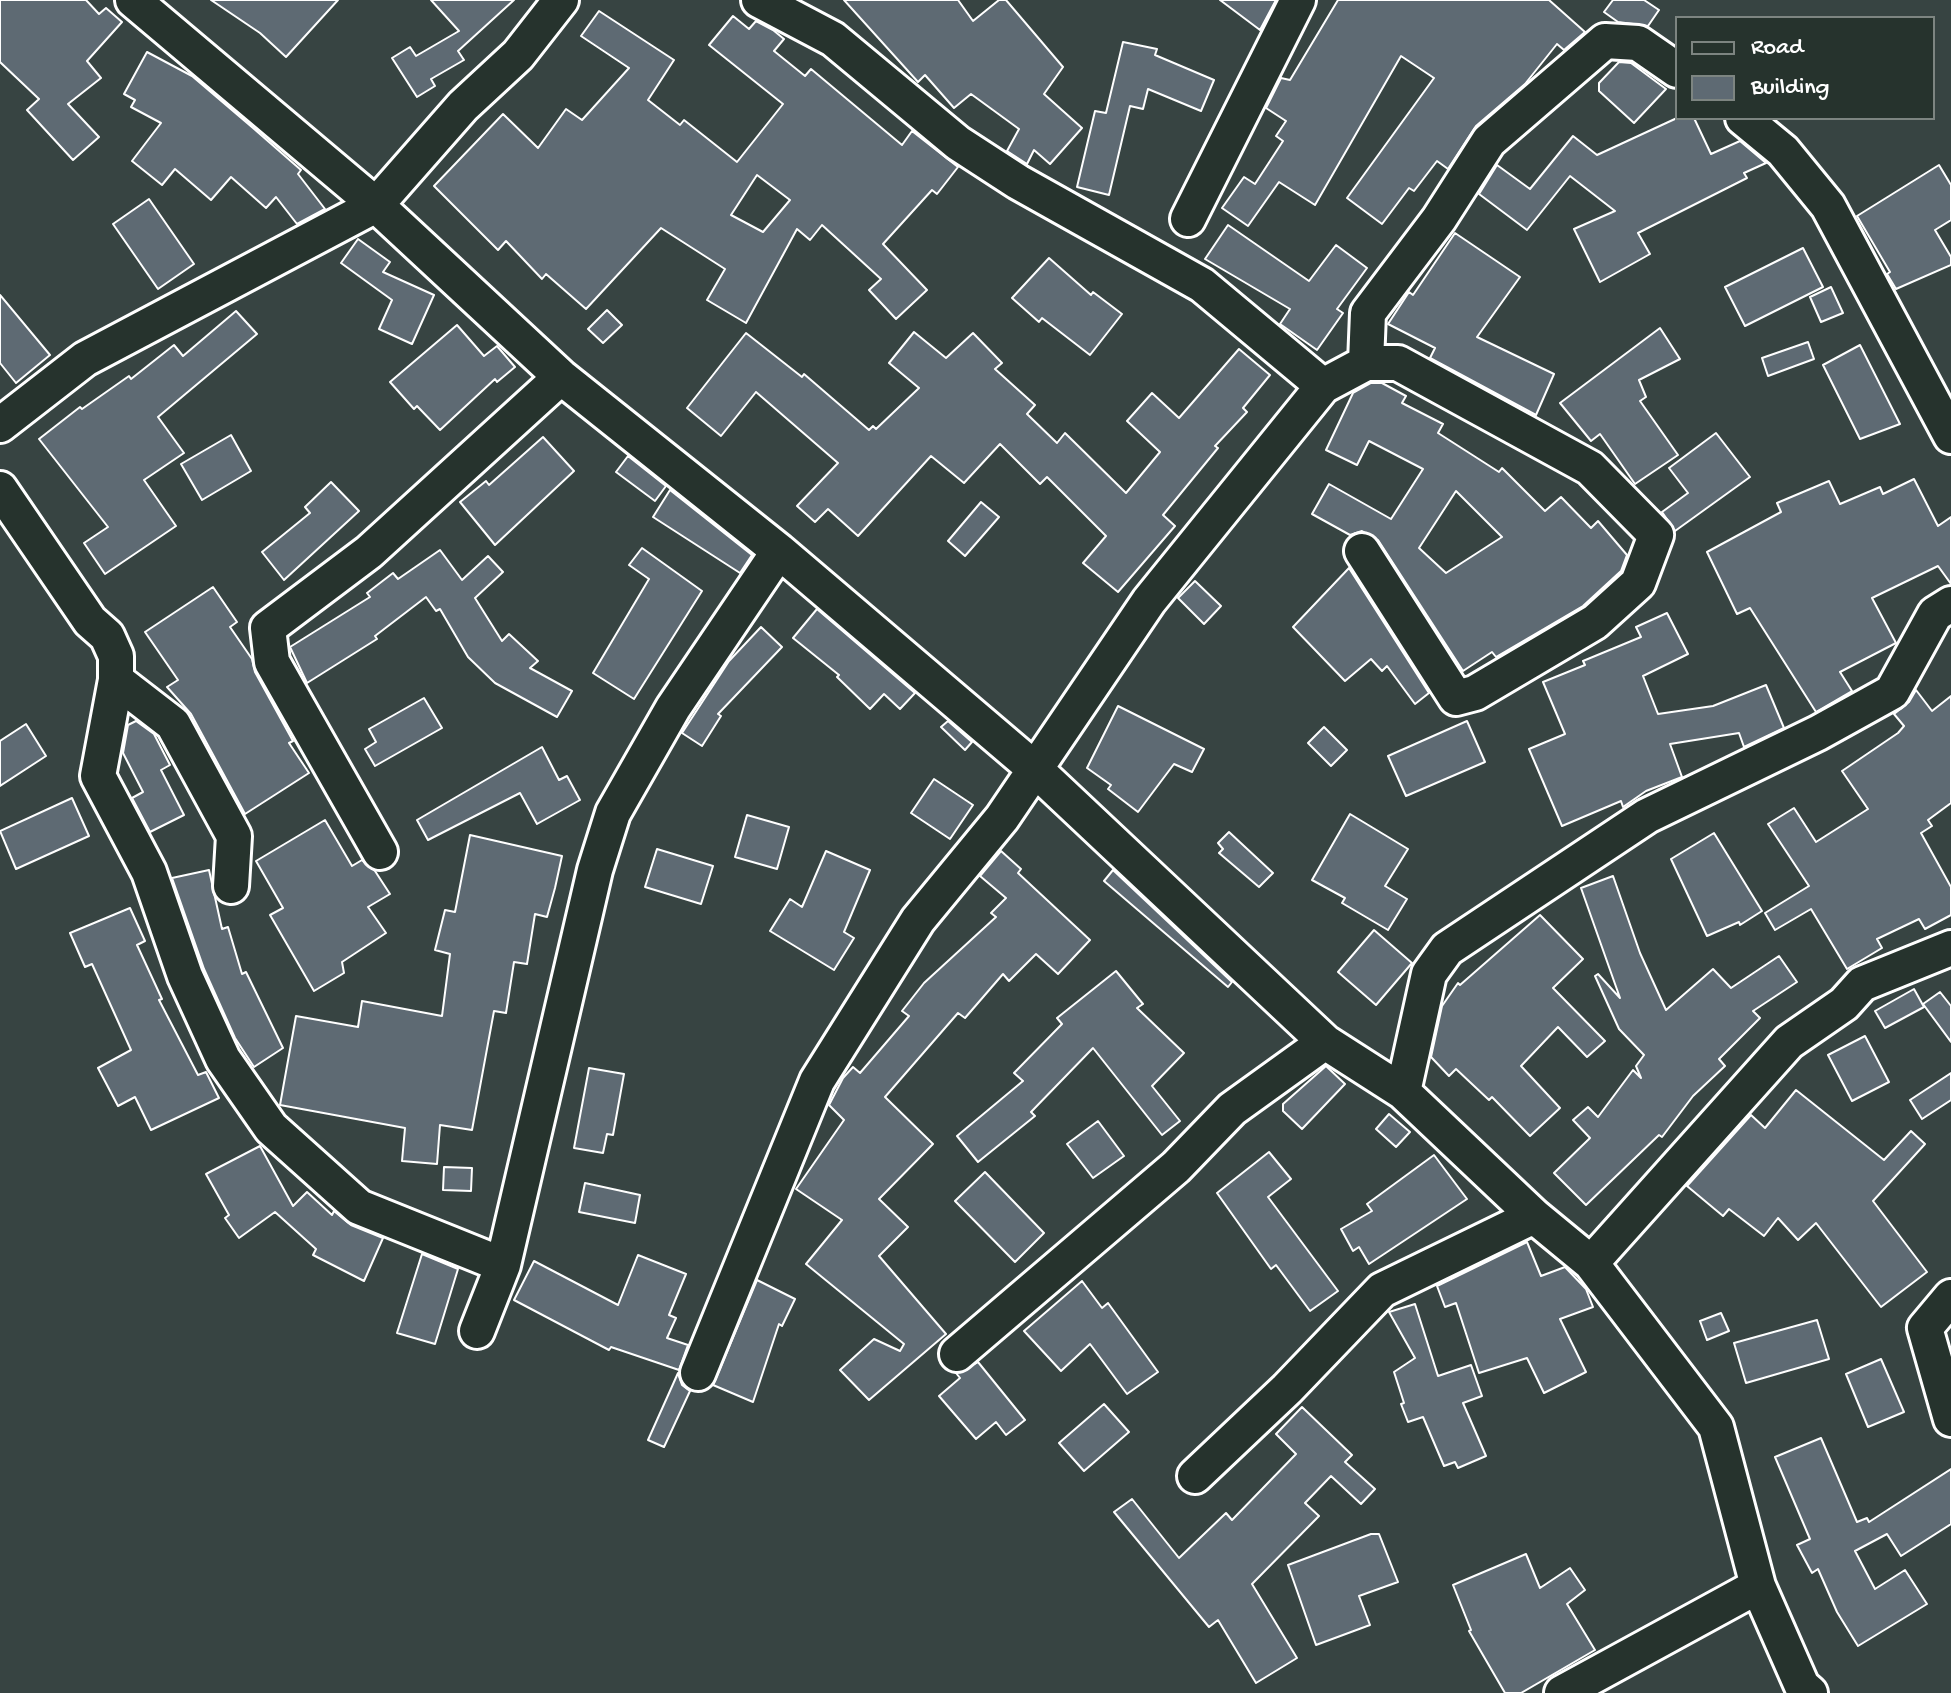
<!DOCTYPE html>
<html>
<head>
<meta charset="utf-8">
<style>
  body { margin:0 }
  #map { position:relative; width:1951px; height:1693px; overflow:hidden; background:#374442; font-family:"Gochi Hand",sans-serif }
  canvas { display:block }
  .legend { position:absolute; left:1675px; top:16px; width:260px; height:104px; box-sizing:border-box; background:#26332d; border:2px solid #7d8581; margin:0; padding:10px 14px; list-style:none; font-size:24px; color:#fff }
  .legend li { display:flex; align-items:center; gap:16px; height:40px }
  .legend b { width:40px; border:2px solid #7d8581 }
</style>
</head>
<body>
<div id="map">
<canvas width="1951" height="1693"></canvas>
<ul class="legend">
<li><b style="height:10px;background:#26332d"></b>Road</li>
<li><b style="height:22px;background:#5e6a73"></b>Building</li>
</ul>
</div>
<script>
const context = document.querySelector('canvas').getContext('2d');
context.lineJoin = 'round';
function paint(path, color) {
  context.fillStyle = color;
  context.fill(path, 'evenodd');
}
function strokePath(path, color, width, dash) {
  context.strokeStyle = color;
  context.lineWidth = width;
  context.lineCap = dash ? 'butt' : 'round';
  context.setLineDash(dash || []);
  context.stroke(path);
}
const building = new Path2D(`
  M0,0h86l13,14 7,-6 16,14 -35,39 14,17 -33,26 31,33 -26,23 -46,-50 12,-11 -39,-37z
  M211,0h127l-52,57 -26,-24z
  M431,0h83l-56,51 6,9 -33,19 4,7 -18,11 -25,-39 18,-11 6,9 43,-25z
  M844,0h114l15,21 26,-21h7l57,67 -19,27 38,34 -32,36 -16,-14 -7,14 -20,-13 12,-22 -48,-35 -17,14 -29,-33 -7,7z
  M1220,0h56l-16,30z
  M1338,0h211l36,32 -21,18 -7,-6 -32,40 -49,42 -28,43 -11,-8 -23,30 -5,-3 -27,36 -35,-26 87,-120 -33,-22 -86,149 -36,-23 -31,44 -26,-18 22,-31 11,7 28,-43 -7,-5 10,-15 -20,-13 15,-30 9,2z
  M1613,0h31l15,10 -11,16 -30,-4 -14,-10z
  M599,11l75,49 -26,40 32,25 4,-5 53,42 46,-58 -74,-59 24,-29 16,13 7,-8 17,9 11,9 -10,12 31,25 6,-7 91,76 10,-14 46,36 -21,27 -5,-4 -49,54 44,46 -31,29 -27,-29 12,-11 -59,-54 -12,15 -13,-11 -51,94 -39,-23 18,-31 -64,-41 -75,81 -40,-35 -4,5 -36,-38 -8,9 -64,-64 69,-72 35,34 28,-39 16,11 47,-52 -48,-32zM757,175l33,25 -27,32 -32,-17z
  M1123,42l34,7 -2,6 59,25 -13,31 -53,-22 -5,20 -13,-3 -21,89 -32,-8 18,-76 11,2z
  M147,52l45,24 61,52 48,42 -3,4 27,35 -28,15 -21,-27 -10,11 -35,-31 -20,23 -36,-31 -13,16 -30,-24 29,-38 -30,-16 4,-7 -11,-6z
  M1619,62l12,1 35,26 -32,34 -35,-32v-8z
  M1677,118h17l17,36 29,-13 26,22 -22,10 3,5 -109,55 12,21 -50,28 -26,-53 41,-18 -45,-35 -43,54 -48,-36 18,-29 33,24 43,-53 24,19z
  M1939,165l12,20v35l-16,10 16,27v8l-55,24 -9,-15 3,-2 -33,-56z
  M149,199l45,65 -36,25 -45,-65z
  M1228,225l81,56 27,-36 31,23 -30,41 6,4 -26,37 -37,-26 10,-15 -85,-50z
  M1455,233l65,44 -43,60 77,37 -18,41 -106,-57 5,-10 -47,-24 21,-32 4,3z
  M358,239l32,23 -7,10 51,23 -22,49 -33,-15 13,-29 -51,-37z
  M1803,248l20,39 -78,39 -20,-39z
  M1049,258l42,37 2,-3 29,22 -32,41 -48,-37 -3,4 -27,-24z
  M1831,287l12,26 -22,9 -11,-25z
  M0,295l50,60 -34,28 -16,-20z
  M607,310l15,15 -19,18 -15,-14z
  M236,311l21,23 -99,83 26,36 -40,27 32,46 -71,48 -21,-31 24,-16 -69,-88 41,-32 2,2 47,-33 2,3 43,-34 9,11z
  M457,325l27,31 13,-10 18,21 -18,15 -2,-3 -55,51 -23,-24 -3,3 -24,-27z
  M1660,328l20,31 -41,21 7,17 -6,4 38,54 -43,29 -35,-50 -9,7 -31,-38z
  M914,332l32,26 27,-25 29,30 -7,6 40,36 -8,9 30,29 8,-10 61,60 34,-41 -33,-31 25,-28 27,25 60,-69 31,26 -27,33 4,4 -32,34 3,2 -55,67 12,11 -57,66 -35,-29 23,-27 -59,-59 -7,7 -40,-40 -36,39 -33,-27 -73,80 -30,-27 -13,13 -18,-16 41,-43 -82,-71 -35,44 -34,-28 59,-75 56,44 2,-3 65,56 4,-4 3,3 43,-41 -30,-25z
  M1808,342l6,17 -46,17 -6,-18z
  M1860,345l40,79 -40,15 -37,-74z
  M1371,383h11l24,13 -4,7 41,21 -5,9 61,39 3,-4 43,43 16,-14 30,31 7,-7 29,34 -6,16 -38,35 -87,51 -4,-5 -29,19 -85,-131 -16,-9 -12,4 -38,-21 17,-30 62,35 32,-50 -54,-28 -12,24 -31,-15 27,-57zM1456,491l46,46 -56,36 -27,-25z
  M1716,433l34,44 -75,54 -13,-19 26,-19 -19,-25z
  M231,435l20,36 -49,29 -21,-36z
  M543,437l31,34 -79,74 -35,-43 26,-21 3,4z
  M628,456l38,30 -11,15 -39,-29z
  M1914,479l24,47 13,-9v67l-13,-18 -66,32 24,45 -56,29 12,19 -36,21 -66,-104 -13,6 -30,-62 74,-40 -4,-9 52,-22 11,23 40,-17 3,7z
  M331,482l28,29 -75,69 -22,-28 48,-39 -5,-6z
  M670,490l82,65 -12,18 -87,-56z
  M981,502l18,15 -34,39 -17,-15z
  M642,548l60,43 -68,108 -41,-26 56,-94 -20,-14z
  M440,550l22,30 26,-24 15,16 -28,26 27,43 7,-7 29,27 -8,7 42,23 -15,26 -62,-34 -27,-26 -28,-48 -4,2 -10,-14 -51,39 2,3 -70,44 -17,-36 80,-50 -3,-4 26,-20 5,6z
  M1349,568l80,125 -14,11 -28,-38 -5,5 -11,-12 -26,22 -52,-54z
  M1195,581l26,25 -17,18 -26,-26z
  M213,587l24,35 -7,5 22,32 3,13 38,69 -4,2 20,30 -64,41 -54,-100 -24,-27 11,-7 -33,-48z
  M817,609l98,84 -15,16 -16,-15 -14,15 -33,-32 2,-2 -46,-37z
  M1667,613l21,41 -45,22 15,38 55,-8 53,-21 18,43 -40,19 -5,-14 -69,11 12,33 -36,14 -23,16 -2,-6 -59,25 -33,-77 36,-15 -22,-52 42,-17 -2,-4 58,-24 -5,-10z
  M761,627l21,20 -64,67 3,2 -19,30 -20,-13 47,-72z
  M1916,690l16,21 19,-15v107l-23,17 4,6 -11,7 30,54v28l-26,14 -6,-10 -42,20 5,9 -35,21 -36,-60 -36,21 -10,-17 44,-27 -41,-62 26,-16 22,34 52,-33 -26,-38 56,-38 6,-7 -10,-12 15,-12z
  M424,698l18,30 -67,38 -10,-17 11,-7 -7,-13z
  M1118,706l86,43 -12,23 -18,-8 -36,48 -30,-23 3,-4 -24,-17z
  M136,721l18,13 16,31 -9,5 23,45 -34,17 -18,-34 11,-6 -20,-39 5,-28z
  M948,721l24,21 -7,8 -24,-23z
  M1467,721l18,41 -79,34 -18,-40z
  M26,724l20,32 -46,30v-45z
  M1324,727l23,23 -16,16 -23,-23z
  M542,747l17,33 8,-4 13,24 -43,24 -17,-31 -92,47 -11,-20z
  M934,779l39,26 -23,34 -39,-26z
  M72,798l17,38 -73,33 -16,-38z
  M1350,814l58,35 -23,37 22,13 -19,31 -46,-27 3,-5 -33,-18z
  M747,815l42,12 -12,42 -42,-12z
  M325,820l27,46 10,-6 13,11 15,23 -22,13 18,26 -44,29 2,11 -30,18 -44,-76 13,-7 -27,-47z
  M1229,832l44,41 -14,14 -40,-34 4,-4 -5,-6z
  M1714,833l48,78 -22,14 -1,-3 -32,14 -36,-77z
  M470,835l92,21 -7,32 -8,29 -12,-3 -8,50 -13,-2 -8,51 -12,-2 -22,119 -32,-5 -3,39 -35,-3 3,-33 -125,-23 16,-89 62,11 4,-26 80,15 8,-62 -15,-4 10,-40 10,2z
  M657,849l56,17 -12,38 -56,-17z
  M826,851l44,19 -26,62 10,6 -20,32 -64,-39 20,-32 12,8z
  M1001,851l20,18 -3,4 72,67 -32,34 -22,-20 -27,27 -6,-7 -38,44 -7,-5 -73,84 48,47 -54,55 29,28 -29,29 67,78 -77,66 -29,-30 34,-31 26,12 4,-7 -98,-80 36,-44 -46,-31 48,-69 -15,-15 14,-27 10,-11 7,6 49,-57 -7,-5 22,-28 72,-66 -5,-4 15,-15 -26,-22z
  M209,870l13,59 6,-2 14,47 4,-2 37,76 -29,19 -19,-29 -31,-69 -32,-91z
  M1113,870l119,112 -4,5 -124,-106z
  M1613,876l27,77 26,57 47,-41 18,19 48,-32 18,26 -44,29 7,7 -41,41 6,7 -32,30 -31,41 -3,-2 -73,70 -32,-32 36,-35 -17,-18 15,-13 10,10 35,-47 8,8 -5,-12 8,-11 -25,-26 -24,-53 3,-2 22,24 -39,-110z
  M130,908l15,33 -8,4 25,54 -3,1 39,75 8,-3 13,26 -68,32 -16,-33 -17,9 -20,-38 33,-18 -39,-86 -7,3 -15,-34z
  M1540,915l43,44 -30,29 52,53 -18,16 -29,-30 -37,39 39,42 -30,28 -38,-39 -3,3 -33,-31 -7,7 -18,-19 11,-51 16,-23 2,2z
  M1374,930l38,33 -36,42 -38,-33z
  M1116,971l27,33 -6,4 47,45 -32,33 28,35 -18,14 -69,-87 -62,64 4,4 -57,46 -21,-26 66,-55 -9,-8 48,-49 -5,-6z
  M1914,989l10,18 -39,21 -10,-17z
  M1940,992l11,14v36l-28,-38z
  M1865,1036l24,46 -37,19 -24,-46z
  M1326,1066l19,18 -43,45 -19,-18v-7z
  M589,1068l35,6 -11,61 -6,-1 -4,19 -29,-5z
  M1951,1073v27l-29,19 -12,-19z
  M1796,1090l88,70 27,-29 14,13 -52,57 54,71 -46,35 -65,-84 -18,17 -20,-22 -14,18 -35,-27 -6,7 -36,-30 64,-71 14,13z
  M1389,1114l21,18 -14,15 -20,-18z
  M1098,1121l26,35 -31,22 -26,-34z
  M260,1146l33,60 14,-14 25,23 2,-4 17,14 32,13 -19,43 -51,-26 3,-6 -41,-37 -36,26 -14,-20 4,-3 -23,-41z
  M1269,1152l22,27 -23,18 70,94 -28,20 -34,-46 -5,4 -54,-76z
  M1434,1155l33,44 -98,65 -10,-17 -6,4 -12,-22 31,-18 -5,-7z
  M444,1167l28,1 -1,23 -28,-1z
  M985,1172l59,61 -29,29 -60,-61z
  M585,1183l55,12 -5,28 -56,-11z
  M1527,1242l14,34 24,-9 21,22 7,18 -33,12 26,53 -42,21 -17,-35 -48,15 -23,-70 -11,4 -8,-21z
  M422,1254l36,15 -23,75 -38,-11z
  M638,1255l48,19 -17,41 7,3 -9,20 21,7 -9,25 -68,-23 -2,3 -95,-50 20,-39 84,44z
  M757,1280l38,19 -13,27 -3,-2 -26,78 -40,-17z
  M1082,1281l20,27 6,-5 50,69 -31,22 -37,-50 -29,27 -37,-40z
  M1415,1304l23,72 33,-11 11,31 -19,7 23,53 -28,12 -3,-6 -11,4 -21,-49 -15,5 -7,-18 3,-1 -10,-31 21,-14 -26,-46z
  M1721,1313l8,18 -22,9 -7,-19z
  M1817,1320l12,39 -83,24 -12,-40z
  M1881,1359l23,53 -36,15 -22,-53z
  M978,1362l47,58 -19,15 -10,-13 -20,17 -37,-43 21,-18 -4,-5z
  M678,1373l4,12 8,6 -26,56 -16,-7z
  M1104,1404l25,28 -45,39 -25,-28z
  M1302,1407l50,48 -7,7 30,27 -14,15 -30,-28 -26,27 14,13 -67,68 45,74 -41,25 -38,-63 -9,7 -95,-115 18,-13 47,59 47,-45 6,7 64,-66 -20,-20z
  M1821,1438l36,84 10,-4 2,4 82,-53v55l-50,32 -14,-22 -32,17 20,38 30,-19 22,34 -69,42 -21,-34 -19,-43 -6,4 -15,-28 13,-6 -35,-82z
  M1371,1534h8l19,48 -39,14 11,29 -54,20 -28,-80z
  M1526,1554l14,34 30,-20 15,22 -18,14 28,46 -74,43h-16l-36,-62 2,-1 -18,-45z`);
const minor = new Path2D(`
  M133,0l243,205 185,172 218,174 257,219 289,272 78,50 131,124 57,47 125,164 42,159 44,100 8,7
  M759,0l74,39 125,104 60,39 184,103 121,101
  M1743,118l40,33 45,55 123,230
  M1188,219l110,-219
  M1366,363l2,-50 71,-94 50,-78 116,-100 33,2 39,27
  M0,425l85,-66 291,-154 87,-99 55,-51 43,-55
  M0,489l90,132 17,15 9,20v24l-18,96 51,96 36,104 38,83 48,69 88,79 144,58
  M116,680l57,44 61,112 -3,50
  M380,852l-108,-190 -4,-34 101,-76 192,-175
  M1403,1092l26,-118 18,-25 200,-133 171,-83 74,-41 43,-78 16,-10
  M1591,1263l198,-221 55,-38 18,-20 89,-36
  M1951,1297l-26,31 26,91
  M477,1331l26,-66 92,-395 18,-57 60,-105 106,-157
  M957,1354l219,-187 56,-58 93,-67
  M698,1373l119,-292 101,-161 84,-102 147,-217 174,-215 43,-23h32l192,105 66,67 -18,48 -43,39 -120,71 -19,5 -94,-147
  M1195,1476l92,-87 95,-99 152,-74
  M1562,1693l196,-107`);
paint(building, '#5e6a73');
strokePath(building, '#fff', 2);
strokePath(minor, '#fff', 40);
strokePath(minor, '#26332d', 34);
</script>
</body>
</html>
